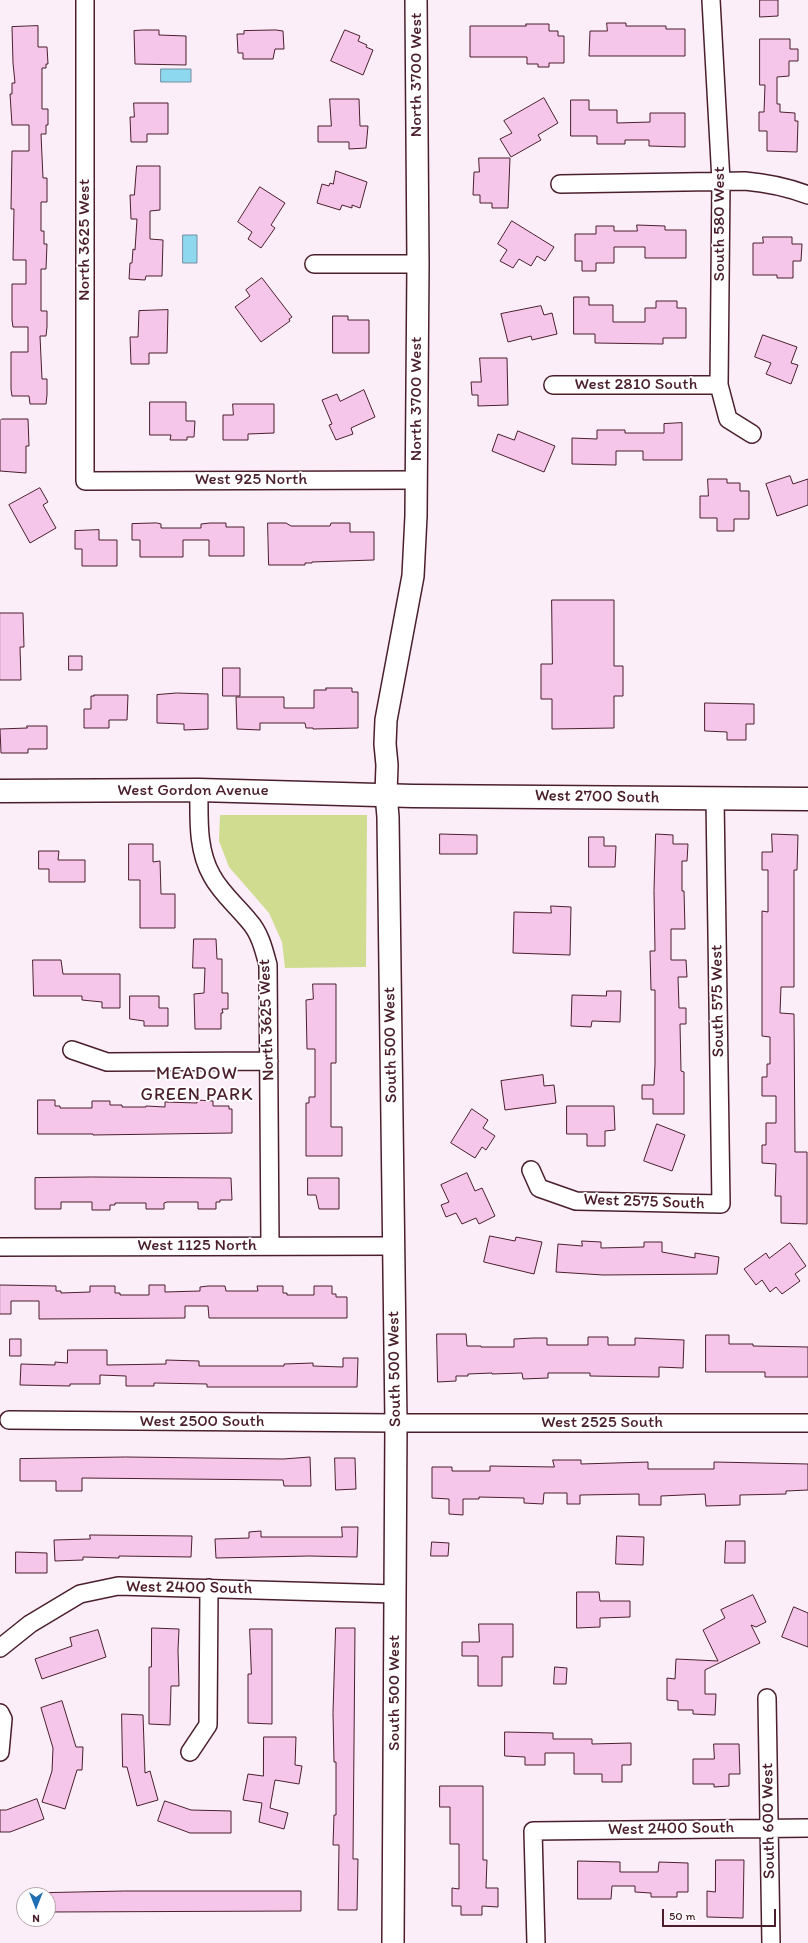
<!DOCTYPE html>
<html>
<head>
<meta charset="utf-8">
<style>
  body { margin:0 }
  #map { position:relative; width:808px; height:1943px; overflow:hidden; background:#fceef9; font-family:Itim,sans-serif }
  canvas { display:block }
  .north { position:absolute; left:16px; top:1887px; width:40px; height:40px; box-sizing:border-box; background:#fff; border:1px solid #b7a5aa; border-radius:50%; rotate:180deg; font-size:11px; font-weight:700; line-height:16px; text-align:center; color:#4a1f2b }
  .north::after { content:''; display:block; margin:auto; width:14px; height:18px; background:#1f6fb2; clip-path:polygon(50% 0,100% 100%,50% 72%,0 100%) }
  .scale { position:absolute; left:662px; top:1909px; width:114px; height:18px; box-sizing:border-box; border:2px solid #4a1f2b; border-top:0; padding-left:5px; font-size:12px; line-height:14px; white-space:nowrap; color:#4a1f2b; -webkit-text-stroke:3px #fff; paint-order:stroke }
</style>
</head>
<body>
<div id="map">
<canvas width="808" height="1943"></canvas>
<div class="north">N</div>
<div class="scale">50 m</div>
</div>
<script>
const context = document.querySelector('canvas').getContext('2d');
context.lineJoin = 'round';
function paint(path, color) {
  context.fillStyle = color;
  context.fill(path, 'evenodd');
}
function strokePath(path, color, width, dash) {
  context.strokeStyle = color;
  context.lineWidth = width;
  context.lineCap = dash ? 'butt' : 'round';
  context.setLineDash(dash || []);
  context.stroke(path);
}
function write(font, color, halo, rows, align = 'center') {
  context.font = font + ' Itim,sans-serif';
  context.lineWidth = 3.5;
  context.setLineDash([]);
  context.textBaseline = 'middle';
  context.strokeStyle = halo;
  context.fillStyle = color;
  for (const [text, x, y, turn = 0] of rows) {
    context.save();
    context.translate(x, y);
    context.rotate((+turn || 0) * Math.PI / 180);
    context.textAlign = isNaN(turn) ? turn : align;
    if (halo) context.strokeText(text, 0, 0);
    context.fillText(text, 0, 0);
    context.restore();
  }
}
const green = new Path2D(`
  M220,815h147l-1,152 -81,1 -3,-26 -13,-29 -40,-46 -10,-26z`);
const water = new Path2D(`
  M161,69h30v13h-30z
  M183,235h14v28h-14z`);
const building = new Path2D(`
  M760,0h18v16l-18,1z
  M607,23h19v3h40v3h19v27h-96l1,-25h17z
  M526,24h23v7h9v5h6v27h-15v4h-11v-3h-11v-7h-57v-31h56z
  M38,26v21h9l1,17h-2v4h-4v41h6v16h-2v9h-5l2,44h4v24h-6v29h3v13h3l-1,25h-5v42h6v16l-1,9h-6l2,43h5v16l-1,9h-16l-1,-8h-17l-1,-7v-37h17v-25h-15l-1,-7v-36h14v-24h-13l1,-51h-3l1,-58h17v-26h-17l-2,-31h2v-11h3l-2,-20 -1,-36z
  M143,30h16v5l27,1v29l-51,-1 -1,-33z
  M276,30l7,1 1,18h-9l-2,10h-30v-6h-5l-1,-19h7v-3z
  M345,30l15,6 -2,5 9,4 -1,2 7,3 -10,25 -32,-14z
  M760,39h30v10h8v12h-9v15l-12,1v27h3v8l15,1v8h3l-1,31 -30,-1v-20h-8v-19h5l1,-27h-5z
  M544,98l14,25 -20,12 3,5 -30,17 -11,-18 12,-6 -8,-12z
  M330,99h29l1,27h8l-2,22 -17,1v-7h-31v-16h13z
  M571,100h18v10h28v13l33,-1v-9h35v34l-36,-1v-6h-24v4h-28v-8h-26z
  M134,103h34v31h-21v8h-16l-1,-25h4z
  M479,158h31l-2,50h-16v-5h-12v-8h-7l1,-23h5z
  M137,166h23v44l-10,1v28l13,1 -1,36h-16l-1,4 -16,-1 1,-16h2l1,-14 2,1 2,-31h-6l-1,-24h4z
  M336,171l31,11 -7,26 -8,-3v3l-10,-3 -2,5 -23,-7 5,-19 7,2 1,-3 3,1z
  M260,187l25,16 -14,22 4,3 -14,20 -13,-9 4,-7 -14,-10z
  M512,221l42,26 -9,14 -8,-5 -6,10 -12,-7 -6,9 -13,-7 7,-11 -9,-6z
  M637,225l28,1v4h21v28h-41v-11h-31v16h-18v8h-14v-10h-7v-27h21v-8h18v5h23z
  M763,237h29v7h10l-1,17h-8v17h-16v-3h-24v-32h10z
  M262,278l30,39 -3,2 1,2 -29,21 -26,-35 15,-11 -4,-6z
  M574,297h15v8h24v17h32v-14h11v-7h21v7h9v30h-23v6l-68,-1v-9h-21z
  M541,306l3,9 8,-2 5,21 -25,6 -1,-4 -23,6 -7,-28z
  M168,310l-1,43h-18v11h-18l-1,-27h8l1,-26z
  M333,316h15v4h21v33h-36z
  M763,335l34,12 -6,16 7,2 -7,19 -25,-10 5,-11 -16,-6z
  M480,358h27l1,47 -30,1v-11h-6l-1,-13h10z
  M364,390l11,27 -24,11 2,6 -17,6 -7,-15 3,-1 -10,-24 15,-6 3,7z
  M150,402h36v19h9l-1,16h-7v3h-17l1,-5h-21z
  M233,404h41v29l-26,1v6h-25v-25h10z
  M2,419h26l1,27h-3v27l-26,-2v-50z
  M682,423v37h-39v-9h-27v14l-44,-1v-26l25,1v-9h28v3h39v-9z
  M518,431l37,15 -11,26 -52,-21 6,-17 16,6z
  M790,476l3,8 15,-5v26l-31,11 -11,-32z
  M708,479h19v4h13v8h9v28h-15v12h-17v-13h-17v-22h8z
  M40,488l8,14 -5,3 13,23 -26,15 -21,-38z
  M157,523l4,1v4h40v-4l9,-1h16v4h18v29h-35v-16h-26v17h-43v-17h-8v-16z
  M268,523h18l5,3h39l1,-3h19v9h24v28l-62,2v1h-7v2h-36z
  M99,530v10h18v26h-35v-17h-7v-18z
  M552,600h62v66h9v30h-9v32l-62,1v-30h-11v-35h11z
  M0,613h23l1,34h-4l1,33h-21z
  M69,656h13v14h-13z
  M223,668h17v28h-17z
  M326,688h26v4h6v36l-45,1v-1h-7l-1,-5h-45v7l-23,-1 -1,-32h48v11h30v-18h12z
  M177,693l31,1v35l-24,1v-6l-27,-1v-28z
  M94,695h34l-1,25h-18v8h-25v-19h7v-13h3z
  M705,703l49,1v20h-8v16h-19v-8l-22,-1z
  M27,726h20v23h-19v4h-27l-1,-24 27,-1z
  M440,834l37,1v19h-37z
  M656,834l17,1v9h15l-1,17h-5v30h2l1,38h-14v31h15l1,17h-9l1,31h7v16h-6l1,47 3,1v42h-31v-15h-11v-14h12l1,-21v-74h-4l-1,-39h5l-1,-60z
  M772,834l26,1 -1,35h-3v117h-13l-1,26 14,1 1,138h12v72l-26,-1v-27h-6l1,-32 -14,-1v-18h4v-22h10v-27h-14v-19h5v-13h3v-27l-8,-1v-125l6,1v-42h-6v-18h10z
  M589,837h15v9h12l-1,21h-26z
  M129,844h24v18l7,-1 1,33h14v34h-35v-48h-11z
  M39,851h20l-1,9h27v22h-36v-13h-10z
  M551,906l20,1 -1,48 -57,-2 1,-41 37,1z
  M194,939h22l1,20h5v34h6v16h-6l1,4h-2v16h-26l-1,-35 10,-1 1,-25h-12z
  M33,960h28l2,14h57v34h-18v-6l-20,-2v-4h-48z
  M313,984h23v79h-5v64h11v29h-36v-53h3v-6h6v-48h-8l-1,-49 7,-1z
  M607,991h14l-1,31 -28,-1 -1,6 -20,-1 1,-31 34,1z
  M130,996h29v12h9v18h-24v-5l-14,-2z
  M543,1075l1,11 10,-1 2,18 -51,7 -4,-29z
  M38,1100h17v6h5v2h32v-7h18v4h12v2h24v-1l19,1v-5l32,1v-3l16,1v5h16v3h3v24l-139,2v-1h-55z
  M567,1106h47l1,24 -10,1v15h-18v-12h-20z
  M472,1109l16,11 -5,8 12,8 -9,14 -4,-3 -7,11 -24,-15z
  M657,1124l28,11 -13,36 -28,-10z
  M467,1173l8,18 7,-3 13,28 -16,8 -3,-6 -14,6 -6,-11 -10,4 -5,-12 8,-3 -8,-17z
  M92,1177l139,1 1,22h-12v2h-4v7h-18v-7h-31l-3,1v6h-18v-6h-31v2h-5v5h-18v-8h-31v7h-26v-31z
  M308,1178h31v31h-20l-3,-14h-8z
  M490,1236l25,5 1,-4 26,5 -8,32 -50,-12z
  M582,1241l19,1v6l43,-1v-5h18v10l33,6v-5l24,4 -2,17 -114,1 -47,-3 2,-28 24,2z
  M790,1243l16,23 -11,8 5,7 -18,13 -6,-7 -6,5 -8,-12 -6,5 -12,-16 22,-16 3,5z
  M0,1285l56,1v5h5v2l29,-1v-6h25v7h5v2h29v-10h16v7l35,-1v-4l8,-1h17l1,5h32l-1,-5h26v7h4v2h27v-9h18v8h4v3h11v21h-138l-1,-12h-23v12l-146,1v-18h-28v13h-11z
  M437,1334h29l1,12h14v1h33v-8l19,-1h14v7h41v-8h20v8h27v-7l49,2 -1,28 -24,-1v10l-69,-1v-3h-42v5l-25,1 -1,-6 -30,1v-1l-24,1v2h-12v5l-18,1z
  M706,1335h23v9h24v2l55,1v30h-43v-5h-59z
  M10,1339h11v17h-11z
  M68,1350h39v15l59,-1v-4l33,1v5h85v-2l29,-1v3l30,1v-9h15l-1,29h-150v-3l-53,-1v3h-28v-10l-26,-1v9h-30v2l-50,-1 1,-21 34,1v-3l12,1z
  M126,1457l157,2 27,-2 1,29h-27l-1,-6 -201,-2v13h-26v-10h-36v-22z
  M335,1458h20l1,31 -20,1z
  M553,1460h28v4l67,-2v7h66v-7l94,2v26l-22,1v3l-46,1v10l-34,1 -1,-12 -44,2v9h-22v-11l-59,1v9h-13v-11h-23l-1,11 -19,-1v-5l-45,-1v2h-16v16l-14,-1v-15l-17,-1v-31h20v4h38v-5l64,1z
  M342,1527h16l-1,30 -48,-1 -93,2 -1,-19 34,-1v-6l12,-1v6h81z
  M90,1535l102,1 -1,21 -72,-1v2l-36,-1v3l-28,1 -1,-21 36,-1z
  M617,1536l27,1 -1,28 -27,-1z
  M726,1541h19v22h-20z
  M432,1542l17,1 -1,13h-17z
  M16,1552l31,1v20h-31z
  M577,1592h22l1,9h30v16l-30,1v9l-23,1z
  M753,1595l13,27 -10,5 -5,-2 9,18 -55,27v24h11l-1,21 -22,-1v-4h-15v-9l-11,-1v-22l8,1 1,-20 42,2 -15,-31 22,-12 -4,-8z
  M794,1607l14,6v34l-26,-10z
  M479,1624h34v33h-11v29h-24v-30h-16v-14h17z
  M152,1628l27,1 -1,21 1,36h-8l-1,39 -21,-1v-57h2z
  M336,1628h19l-2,231h5l-1,51h-19l1,-65h-6l1,-30h2v-53h-2l-1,-49z
  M250,1629h22v95l-24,-1v-49h3z
  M98,1630l8,27 -64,22 -7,-20 37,-13 -2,-8z
  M555,1667l12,1 -1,16h-12z
  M62,1701l14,46h7l-1,23h-5l-12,39 -23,-7 10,-31 1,-23 -12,-40z
  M122,1714l21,1 2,58 5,-2 8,29 -21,6 -10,-39h-4z
  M505,1732l48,1v6h39v5l39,-1v22h-9v17h-20v-8h-28v-21h-29v12h-20v-8l-20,-1z
  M264,1737h32l-1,28 7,1 -3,18 -24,-4 -5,28 18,5 -4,16 -25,-7 3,-19 -19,-3 5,-26 15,2z
  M714,1744h25l1,30h-11v12l-15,1v-3h-21v-25h21z
  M440,1786h43v74h4l-1,28h12v19l-16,-1v9h-21v-9h-9v-18l7,1v-45h-9v-37h-10z
  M37,1799l7,20 -34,13h-10v-22h6z
  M165,1801l26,9 40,1v22h-41l-32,-12z
  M716,1860h28l-1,58 -36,-1v-26l8,1z
  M578,1861l42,1v10h38l1,-10 29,1v29h-11v5h-26v-4l-16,-1v-6h-23l-1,13h-33z
  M125,1891h176v20l-253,1v-19z`);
const minor = new Path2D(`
  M85,0v481l332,-1
  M711,0l10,181 -2,204 9,34 24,15
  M560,184l185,-3c23,2 42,6 63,14
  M314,264h104
  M553,385h166
  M199,790c0,29 -2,60 13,86 9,17 25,30 37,45 11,12 15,29 19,44l2,281
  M72,1050l35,12 162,-1
  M531,1170l8,18 37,13 145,3 -6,-405
  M0,1247l394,-1
  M9,1420l387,3h412
  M0,1648l30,-24 50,-30 38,-8 277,8
  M767,1698l4,245
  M0,1713l3,6 -3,33
  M190,1752l18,-27 1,-137
  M536,1943l-3,-112 275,-3`);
const tertiary = new Path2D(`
  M393,1943l3,-520 -8,-606 -2,-23 1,-29 -2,-21 1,-24 27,-144 3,-60 2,-252 -2,-264`);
const secondary = new Path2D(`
  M0,791l199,-1 214,6 395,3`);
const streetNames = [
  ["North 3700 West",417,75,-90],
  ["South 580 West",720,224,-90],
  ["North 3625 West",85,240,-90],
  ["West 2810 South",636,385],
  ["North 3700 West",417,399,-90],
  ["West 925 North",251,480],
  ["West Gordon Avenue",193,791],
  ["West 2700 South",597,797,1],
  ["South 575 West",718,1001,-91],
  ["North 3625 West",267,1020,-92],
  ["South 500 West",391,1045,-91],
  ["West 2575 South",644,1202,2],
  ["West 1125 North",197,1246],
  ["South 500 West",395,1369,-91],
  ["West 2500 South",202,1422],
  ["West 2525 South",602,1423],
  ["West 2400 South",189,1588,1],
  ["South 500 West",395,1693,-90],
  ["South 600 West",769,1821,-91],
  ["West 2400 South",671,1829,-1]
];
const neighbourhoodNames = [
  ["MEADOW",197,1074],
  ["GREEN PARK",197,1095]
];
paint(green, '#d0dc90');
paint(water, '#8dd8ee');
strokePath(water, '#728ea0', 1);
paint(building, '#f6c6ea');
strokePath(building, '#4a1f2b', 1);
strokePath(minor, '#4a1f2b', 20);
strokePath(tertiary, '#4a1f2b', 24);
strokePath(secondary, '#4a1f2b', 25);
strokePath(minor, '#fff', 17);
strokePath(tertiary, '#fff', 21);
strokePath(secondary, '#fff', 22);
write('17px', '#4a1f2b', '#fff', streetNames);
context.letterSpacing = '1px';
write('18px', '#4a1f2b', '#fff', neighbourhoodNames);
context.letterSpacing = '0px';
</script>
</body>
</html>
